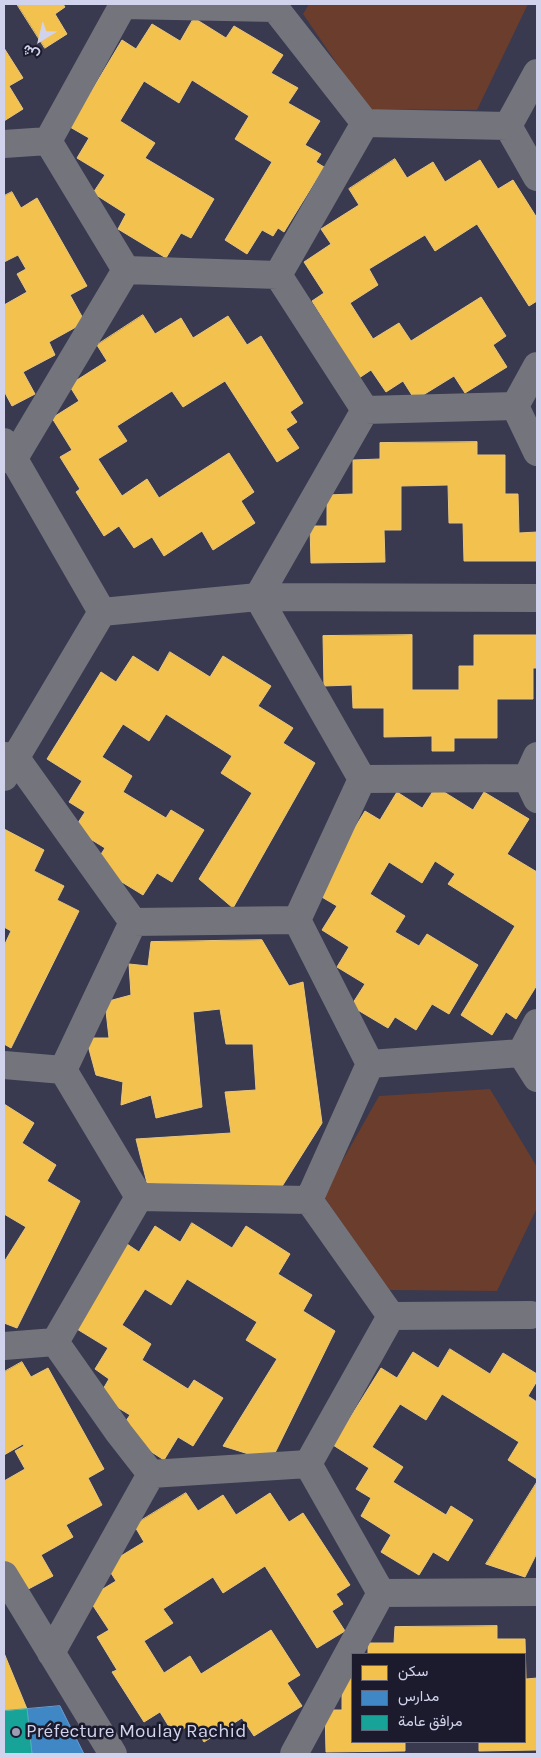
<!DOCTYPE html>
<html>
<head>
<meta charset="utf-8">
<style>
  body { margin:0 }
  #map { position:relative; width:541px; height:1758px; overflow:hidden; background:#39394f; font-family:Karla,Vazirmatn,sans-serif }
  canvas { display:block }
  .frame { position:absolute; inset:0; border:5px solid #d1d3ec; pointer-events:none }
  .legend { position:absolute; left:351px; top:1653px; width:175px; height:90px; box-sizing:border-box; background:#1b1b2d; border:1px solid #646579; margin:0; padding:6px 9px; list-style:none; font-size:15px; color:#d1d3ec }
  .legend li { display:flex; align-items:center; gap:10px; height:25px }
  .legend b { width:25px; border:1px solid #646579 }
  .north { position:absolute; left:15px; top:15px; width:50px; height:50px; -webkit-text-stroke:4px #1b1b2d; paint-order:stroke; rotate:216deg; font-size:14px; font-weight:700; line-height:20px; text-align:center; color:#d1d3ec }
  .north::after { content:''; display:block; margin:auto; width:18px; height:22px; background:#d1d3ec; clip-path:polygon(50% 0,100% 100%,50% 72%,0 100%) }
</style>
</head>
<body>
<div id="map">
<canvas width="541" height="1758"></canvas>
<div class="frame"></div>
<ul class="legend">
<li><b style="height:14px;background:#f2c14e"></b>سكن</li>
<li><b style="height:14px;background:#3f88c5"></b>مدارس</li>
<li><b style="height:14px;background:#17a398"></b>مرافق عامة</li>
</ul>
<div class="north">ش</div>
</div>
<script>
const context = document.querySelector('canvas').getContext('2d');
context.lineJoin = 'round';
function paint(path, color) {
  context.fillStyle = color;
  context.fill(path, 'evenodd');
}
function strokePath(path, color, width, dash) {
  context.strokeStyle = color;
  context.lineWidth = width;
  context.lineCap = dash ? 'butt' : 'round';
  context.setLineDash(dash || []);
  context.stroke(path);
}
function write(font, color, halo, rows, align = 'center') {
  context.font = font + ' Karla,sans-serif';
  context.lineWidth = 5;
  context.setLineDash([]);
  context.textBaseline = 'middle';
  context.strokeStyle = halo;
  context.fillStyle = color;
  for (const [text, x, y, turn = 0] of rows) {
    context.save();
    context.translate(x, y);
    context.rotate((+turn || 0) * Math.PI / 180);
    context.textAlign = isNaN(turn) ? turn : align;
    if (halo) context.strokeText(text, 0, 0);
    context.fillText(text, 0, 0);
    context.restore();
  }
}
const green = new Path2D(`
  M309,4h219l-51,106 -109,-1 -65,-95z
  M490,1089l47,78v41l-40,83 -109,-1 -65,-95 56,-99z`);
const homes = new Path2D(`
  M17,4h46l2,3 -10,7 12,20 -22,14z
  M194,18l32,20 8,-12 49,29 -12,18 27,15 -10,15 32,18 -15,24 16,9 -5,8 8,5 -40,65 -6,-4 -5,8 -11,-6 -15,24 -22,-14 47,-78 -37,-23 14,-23 -57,-36 -13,23 -35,-22 -24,40 35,22 -10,15 69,41 -23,39 -10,-5 -15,25 -48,-29 8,-15 -33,-21 12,-18 -28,-17 12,-20 -19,-11 52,-87 14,9 16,-25 28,17z
  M4,48l19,30 -14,8 14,23 -19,12z
  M395,159l12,19 26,-16 12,20 35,-22 18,29 15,-9 24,38v83l-8,5 -52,-82 -42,27 -10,-16 -56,34 9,16 -28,18 23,36 26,-16 12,18 70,-44 25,39 -13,9 14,22 -42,26 -11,-17 -39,24 -12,-19 -17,11 -15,-22 -15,10 -28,-44 4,-3 -20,-32 12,-8 -20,-31 27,-18 -10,-15 38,-24 -10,-16z
  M12,192l9,16 16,-10 50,88 -17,9 15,27 -36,20 6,13 -32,17 12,22 -23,12 -8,-15v-86l23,-13 -10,-18 9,-5 -8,-14 -14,7v-66z
  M143,315l12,19 26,-16 12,20 35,-22 19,29 14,-9 42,67 -13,9 7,10 -11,7 13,19 -22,14 -52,-81 -42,26 -11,-16 -55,35 10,15 -29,18 24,37 25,-17 12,19 70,-45 25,39 -13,9 14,22 -42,27 -11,-19 -38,25 -12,-19 -18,11 -15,-22 -15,10 -28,-44 4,-3 -20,-32 12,-7 -20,-32 27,-17 -10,-16 38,-24 -10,-16z
  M477,442v13h28v39h13l1,39 18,-1v29h-73l-1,-38h-14l-1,-38 -47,1v44h-17l1,32 -74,1 -1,-37h17v-31l26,-1v-34l27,-1v-16z
  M412,635v55h47v-24h15v-31h63v33h-4v31h-36v39h-43v13h-22v-15l-48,1v-29h-31l-1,-23 -28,1 -1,-50z
  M170,652l40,25 13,-21 48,30 -13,20 35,22 -10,15 32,20 -82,145 -34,-29 53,-86 -31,-20 11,-17 -66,-42 -17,27 -26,-17 -21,33 30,19 -9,16 43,26 5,-8 33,20 -32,52 -15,-9 -14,22 -49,-30 11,-17 -31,-19 11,-17 -16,-10 13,-21 -35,-22 54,-87 15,10 17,-26 25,16z
  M436,787l37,23 11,-18 45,27 -22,35 30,18v113l-21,34 -10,-7 -14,23 -31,-20 54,-89 -67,-42 7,-10 -20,-13 -13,22 -33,-21 -19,32 35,22 -10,16 24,14 8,-12 51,31 -29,49 -17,-10 -16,26 -21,-13 -7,11 -37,-22 14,-22 -28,-17 12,-20 -27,-17 15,-24 -22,-13 50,-82 15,9 17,-28 25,16z
  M4,829l40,21 -10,21 30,15 -7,14 22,11 -68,137 -7,-4v-98l7,-15 -7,-4z
  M262,940l27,46 14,-4 19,141 -41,65 -134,-5 -11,-44 95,-6 -6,-41 31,-2 -3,-46h-27l-6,-35 -27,3 9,95 -46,11 -5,-23 -30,10 2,-23 -27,-7 -10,-37h23l-4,-36 26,-7 -2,-31 19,2 3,-24z
  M4,1104l30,19 -12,20 34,22 -9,16 33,20 -63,127 -13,-5v-61l22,-35 -22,-13 1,-23 -1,-1z
  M192,1223l40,25 14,-22 44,28 -12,20 34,21 -9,16 32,20 -64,130 -48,-15 54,-87 -31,-19 11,-18 -70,-43 -16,26 -26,-16 -23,36 29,19 -9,16 46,29 6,-9 29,18 -30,48 -15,-9 -14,23 -45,-29 11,-16 -31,-19 10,-17 -14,-10 13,-21 -36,-22 52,-84 15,10 16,-26 25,16z
  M450,1349l40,25 13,-21 34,21v7l-9,15 9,6v77l-29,-19 11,-18 -77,-48 -16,26 -26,-16 -28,43 31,20 -10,15 53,33 5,-9 22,14 -25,41 -15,-9 -14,23 -38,-23 10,-17 -30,-19 10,-18 -15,-9 13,-21 -36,-23 48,-77 16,10 16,-26 25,16z
  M22,1362l9,15 17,-9 56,101 -16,9 14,27 -36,20 7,12 -32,18 12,21 -36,19 -13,-24v-90l21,-12 -10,-18 9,-5 -1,-2 -19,11v-83z
  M537,1482v71l-12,24 -39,-13z
  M186,1493l12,18 25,-16 13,20 34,-22 19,29 14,-9 47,72 -14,9 7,10 -11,7 13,20 -28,17 -52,-82 -42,27 -10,-16 -50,32 10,14 -29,18 20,32 26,-17 11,18 70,-44 29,45 -13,8 15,23 -48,30 -12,-18 -38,24 -12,-19 -18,12 -14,-23 -16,10 -32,-50 5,-2 -20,-33 12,-7 -21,-32 28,-17 -10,-16 38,-23 -10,-17z
  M497,1626v13h28l1,40 11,-1v72l-58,1v-9h46v-88h-157v-11h26l1,-16z
  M4,1653l23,56 -23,2z
  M352,1678v64h53v9l-79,1 -1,-42h17v-31z`);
const schools = new Path2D(`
  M60,1706l24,48h-52l-5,-45z`);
const public = new Path2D(`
  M27,1709l5,45h-28v-43z`);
const minor = new Path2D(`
  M123,5l152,3
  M275,8l90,115
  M365,123l143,3
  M508,126l29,-53
  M508,126l29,51
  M48,141l75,-136
  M48,141l78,129
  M4,144l44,-3
  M126,270l152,5
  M278,275l87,-152
  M278,275l87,135
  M515,406l22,46
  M515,406l22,-40
  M365,410l150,-4
  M4,442l98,170
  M4,459l10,-1 112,-188
  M102,612l156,-15 279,1
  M4,756l11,1 118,165
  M4,777l98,-165
  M527,778l10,-22
  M527,778l10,21
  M362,779l-104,-182 107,-187
  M362,779l165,-1
  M297,920l73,144
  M297,920l65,-141
  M133,922l164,-2
  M537,1023l-16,30 16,25
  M370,1064l151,-11
  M4,1065l59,5
  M63,1070l70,-148
  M63,1070l76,127
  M139,1197l170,3
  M309,1200l61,-136
  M309,1200l82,116
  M391,1316l140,-1
  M55,1342l64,91 32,41 157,-10
  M55,1342l84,-145
  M4,1346l51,-4
  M308,1464l83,-148
  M308,1464l73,129
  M4,1575l109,179
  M381,1593l156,-1
  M51,1653l100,-179
  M294,1754l87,-161`);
const markers = [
  [16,1732,5,"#9c9db5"]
];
const poiNames = [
  ["Préfecture Moulay Rachid",26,1732]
];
paint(green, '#6a3d2d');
paint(homes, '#f2c14e');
strokePath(homes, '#e8c67d', 1);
paint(schools, '#3f88c5');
strokePath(schools, '#6b9ed1', 1);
paint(public, '#17a398');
strokePath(public, '#4fb1b1', 1);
strokePath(minor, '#74747d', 28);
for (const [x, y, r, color] of markers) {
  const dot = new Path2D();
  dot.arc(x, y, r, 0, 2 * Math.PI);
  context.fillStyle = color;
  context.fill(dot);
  strokePath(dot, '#1b1b2d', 2);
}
write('19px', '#d1d3ec', '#1b1b2d', poiNames, 'left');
</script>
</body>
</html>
